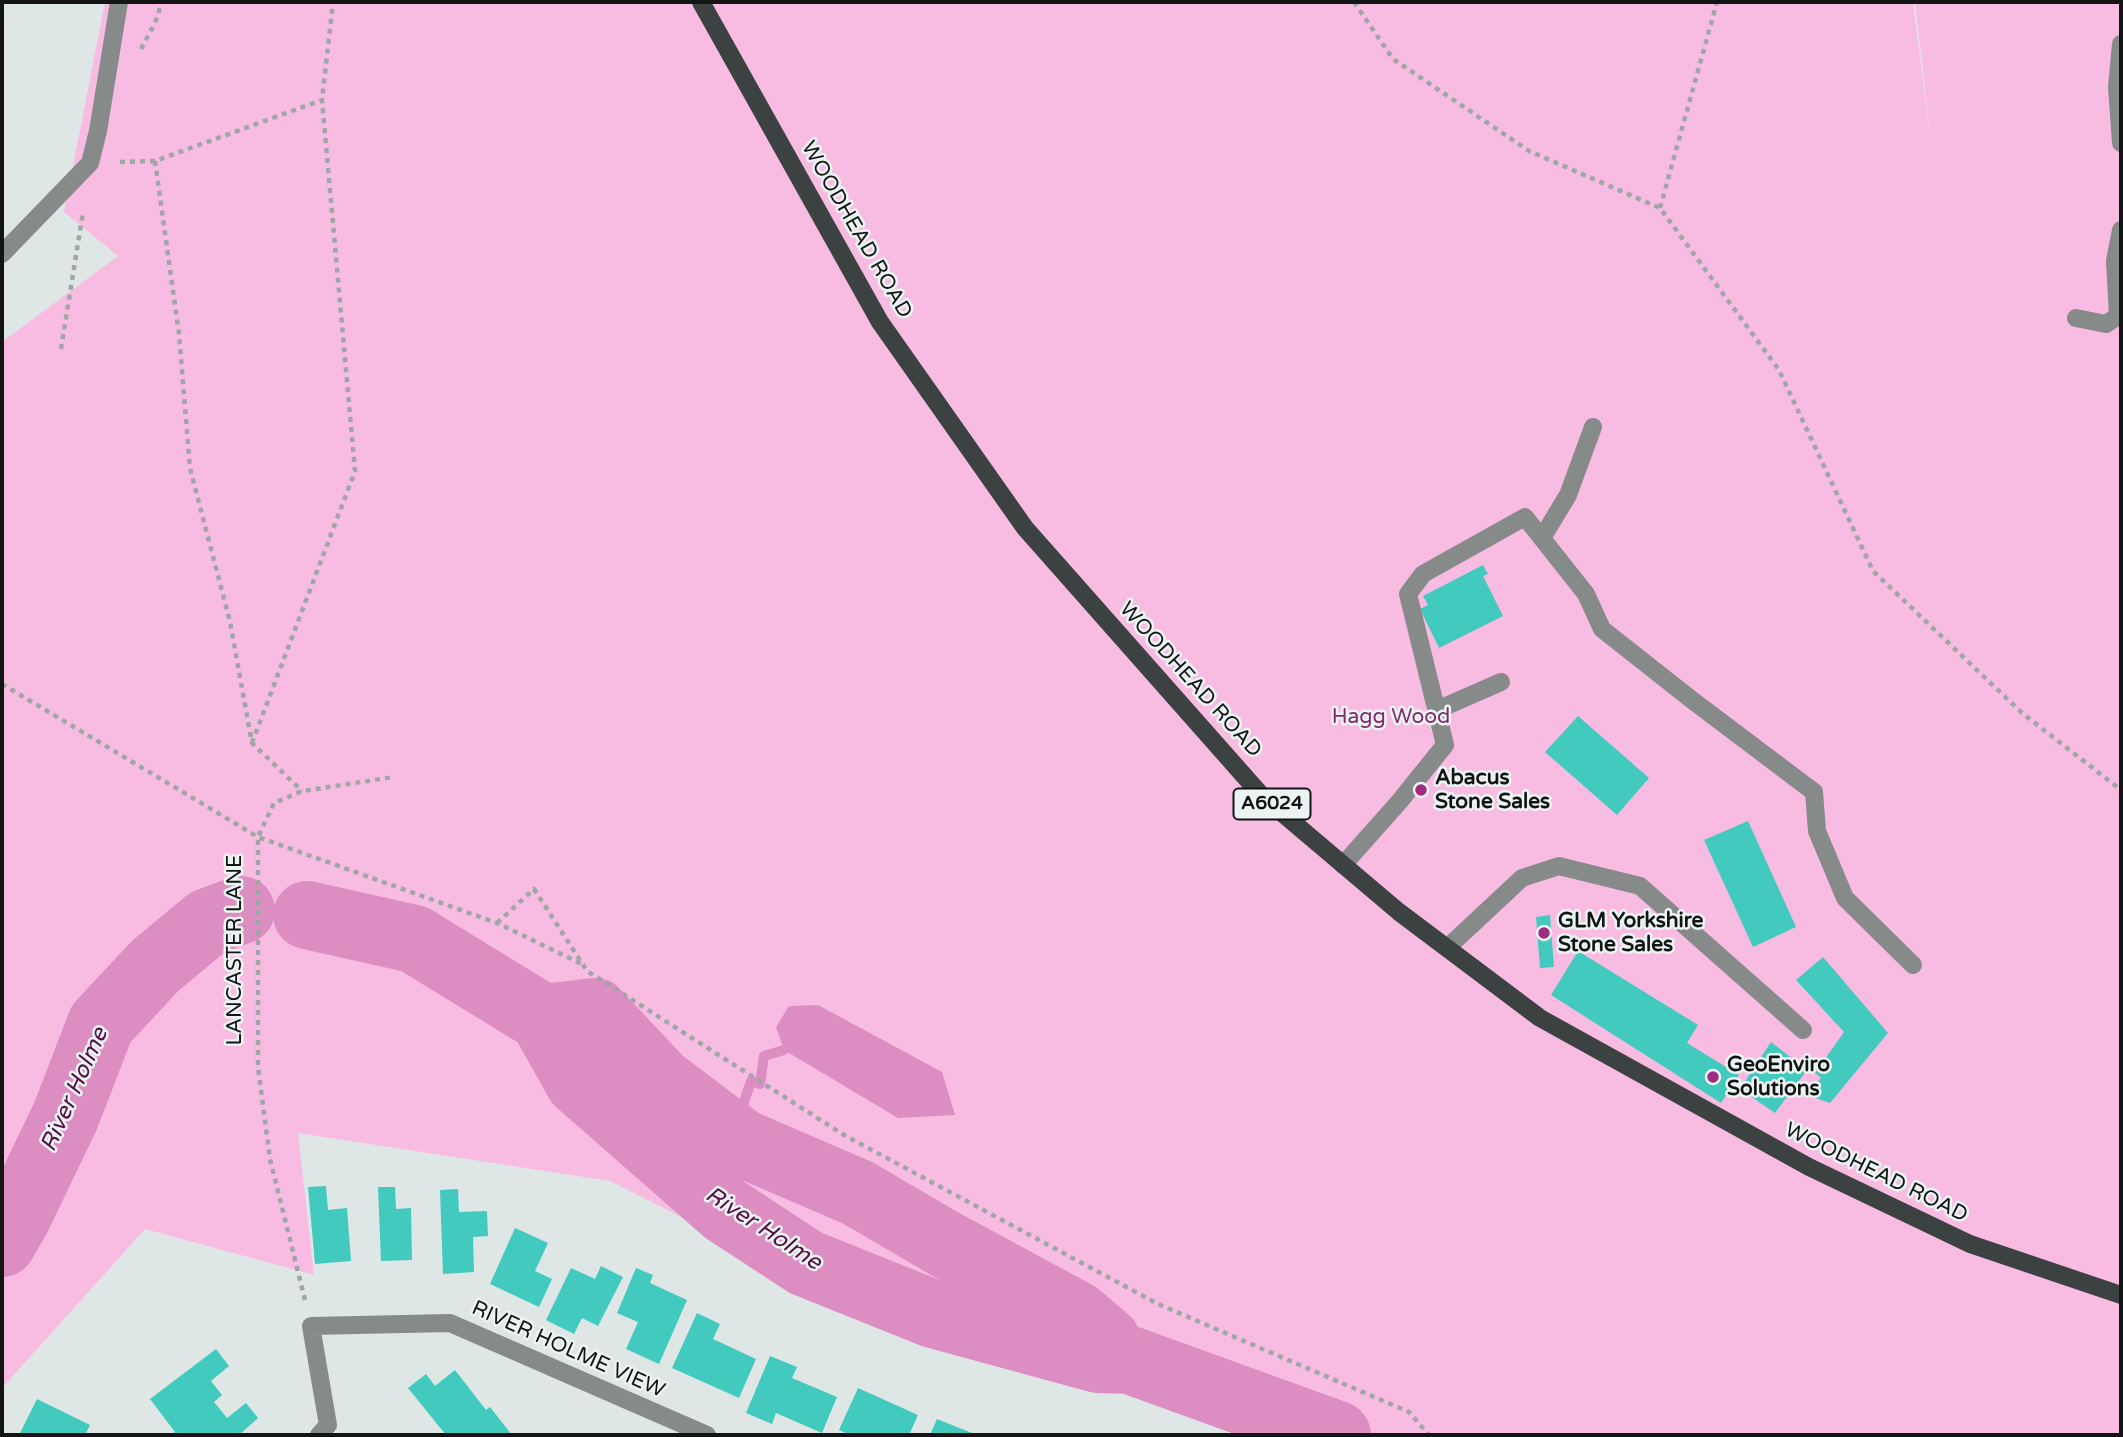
<!DOCTYPE html>
<style>
body{margin:0}
#map{position:relative;width:2123px;height:1437px;overflow:hidden;background:#dee7e6;font-family:"Varela Round",sans-serif}
canvas{display:block}
.frame{position:absolute;inset:0;border:4px solid #121514;pointer-events:none}
</style>
<div id="map">
<canvas width="2123" height="1437"></canvas>
<div class="frame"></div>
</div>
<script>
const context = document.querySelector('canvas').getContext('2d');
context.lineJoin = 'round';
function paint(path, color) { context.fillStyle = color; context.fill(path, 'evenodd'); }
const shape = rows => new Path2D(rows.map(r => 'M' + r).join(''));
function trace(path, color, width, dash) { context.strokeStyle = color; context.lineWidth = width; context.lineCap = dash ? 'butt' : 'round'; context.setLineDash(dash || []); context.stroke(path); }
function write(font, color, halo, rows, align = 'center') {
  context.font = font + ' "Varela Round",sans-serif'; context.lineWidth = 5; context.setLineDash([]); context.textBaseline = 'middle'; context.strokeStyle = halo; context.fillStyle = color; for (const [text, x, y, turn = 0] of rows) {
    context.save(); context.translate(x, y); context.rotate((+turn || 0) * Math.PI / 180); context.textAlign = isNaN(turn) ? turn : align; if (halo) context.strokeText(text, 0, 0); context.fillText(text, 0, 0); context.restore();
  }
}
const green = shape([
 [105,2,1913,2,1932,151,1915,2,2121,2,2121,1435,1240,1435,806,1280,610,1181,298,1133,314,1275,145,1229,2,1388,2,342,118,256,64,212]
]);
const water = shape([
 [818,1005,942,1072,955,1115,898,1118,784,1050,776,1027,789,1006]
]);
const stream = shape([
 [733,1136,751,1081,760,1084,764,1056,784,1050]
]);
const river = shape([
 [307,915,414,939,543,1018,579,1082,725,1210,806,1263,933,1314,1098,1359,1130,1360,1337,1435],
 [543,1018,595,1012,660,1081,742,1143,858,1193,945,1244,1078,1316,1107,1341],
 [2,1243,17,1217,66,1115,101,1024,155,966,208,922,241,910]
]);
const building = shape([
 [1483,565,1488,574,1483,576,1503,616,1439,648,1420,609,1428,605,1423,596],
 [1578,716,1649,778,1617,815,1545,752],
 [1748,821,1796,927,1753,947,1704,840],
 [1550,915,1554,967,1540,968,1536,917],
 [1578,951,1698,1025,1687,1043,1739,1075,1721,1103,1551,995],
 [1823,957,1888,1033,1830,1103,1807,1095,1821,1078,1815,1073,1844,1032,1796,980],
 [1771,1042,1807,1070,1775,1113,1740,1089],
 [326,1186,328,1210,347,1208,351,1261,315,1264,308,1187],
 [378,1187,395,1187,396,1209,411,1208,412,1260,381,1261],
 [458,1189,459,1212,487,1211,488,1236,473,1237,474,1272,443,1274,440,1190],
 [515,1228,548,1243,535,1271,552,1279,539,1307,490,1284],
 [601,1266,623,1277,598,1326,582,1318,574,1334,546,1320,571,1268,595,1279],
 [636,1268,653,1275,650,1283,687,1300,659,1364,626,1349,638,1322,617,1313],
 [697,1313,720,1324,713,1339,756,1359,739,1398,672,1368],
 [216,1349,229,1366,211,1381,222,1395,214,1402,227,1418,246,1403,258,1418,239,1435,171,1435,175,1432,150,1399],
 [770,1356,797,1367,792,1378,837,1397,822,1433,776,1413,772,1424,746,1413],
 [455,1370,486,1410,490,1407,512,1435,446,1435,408,1388,426,1374,435,1386],
 [858,1388,918,1415,909,1435,850,1435,839,1430],
 [37,1399,90,1425,85,1435,19,1435],
 [937,1419,977,1435,930,1435]
]);
const path = shape([
 [1354,2,1393,59,1529,151,1660,208,1779,370,1873,571,2022,713,2121,790],
 [141,49,155,23,162,2],
 [155,161,179,334,190,468,230,622,252,743,302,791],
 [120,162,155,161,322,100],
 [1660,208,1717,2],
 [61,349,83,212],
 [2,684,258,837,497,923,582,964],
 [252,743,355,471,322,100,333,2],
 [497,923,534,889,587,971,844,1135,1158,1304,1409,1412,1429,1435],
 [305,1300,270,1159,258,1067,258,837,274,803,302,791,394,777]
]);
const minor = shape([
 [2121,44,2117,87,2121,143],
 [2,254,90,163,98,131,119,2],
 [2076,318,2106,324,2118,316,2115,261,2121,230],
 [1542,538,1568,495,1593,427],
 [1437,710,1501,682],
 [1343,865,1399,802,1445,745,1408,594,1423,574,1525,517,1586,594,1602,629,1692,700,1814,792,1817,831,1845,898,1913,965],
 [1447,948,1522,878,1559,866,1640,886,1803,1030],
 [319,1435,328,1425,311,1326,450,1323,707,1435]
]);
const major = shape([
 [701,2,880,322,1025,528,1262,796,1399,912,1540,1018,1809,1167,1970,1244,2121,1295]
]);
const markers = [
 [1421,790,7,"#a12b83"],
 [1544,933,7,"#a12b83"],
 [1713,1077,7,"#a12b83"]
];
const shields = [
 [1272,804,77]
];
const shieldNames = [
 ["A6024",1272,804]
];
const streetNames = [
 ["WOODHEAD ROAD",856,230,60],
 ["WOODHEAD ROAD",1190,680,48],
 ["LANCASTER LANE",235,950,-90],
 ["WOODHEAD ROAD",1876,1173,26],
 ["RIVER HOLME VIEW",568,1350,24]
];
const parkNames = [
 ["Hagg Wood",1391,717]
];
const poiNames = [
 ["Abacus",1435,778],
 ["Stone Sales",1435,802],
 ["GLM Yorkshire",1558,921],
 ["Stone Sales",1558,945],
 ["GeoEnviro",1727,1065],
 ["Solutions",1727,1089]
];
const waterNames = [
 ["River Holme",75,1090,-66],
 ["River Holme",763,1229,33]
];
paint(green, '#f8bce3');
paint(water, '#dc8dc2');
trace(stream, '#dc8dc2', 10);
trace(river, '#dc8dc2', 68);
paint(building, '#42cabf');
trace(path, '#9fa6a5', 4.5, [5, 5]);
trace(minor, '#868a89', 18);
trace(major, '#3c4241', 18);
for (const [x, y, r, color] of markers) { const dot = new Path2D(); dot.arc(x, y, r, 0, 2 * Math.PI); context.fillStyle = color; context.fill(dot); trace(dot, '#ebf4f3', 2.5); }
for (const [x, y, w] of shields) { const box = new Path2D(); box.roundRect(x - w / 2, y - 15.5, w, 31, 5); context.fillStyle = '#ebf4f3'; context.fill(box); trace(box, '#121514', 2); }
write('bold 19px', '#121514', null, shieldNames);
write('21px', '#121514', '#ebf4f3', streetNames);
write('21px', '#84286c', '#ebf4f3', parkNames);
write('bold 21px', '#121514', '#ebf4f3', poiNames, 'left');
write('italic 23px', '#550f44', '#ebf4f3', waterNames);
</script>
